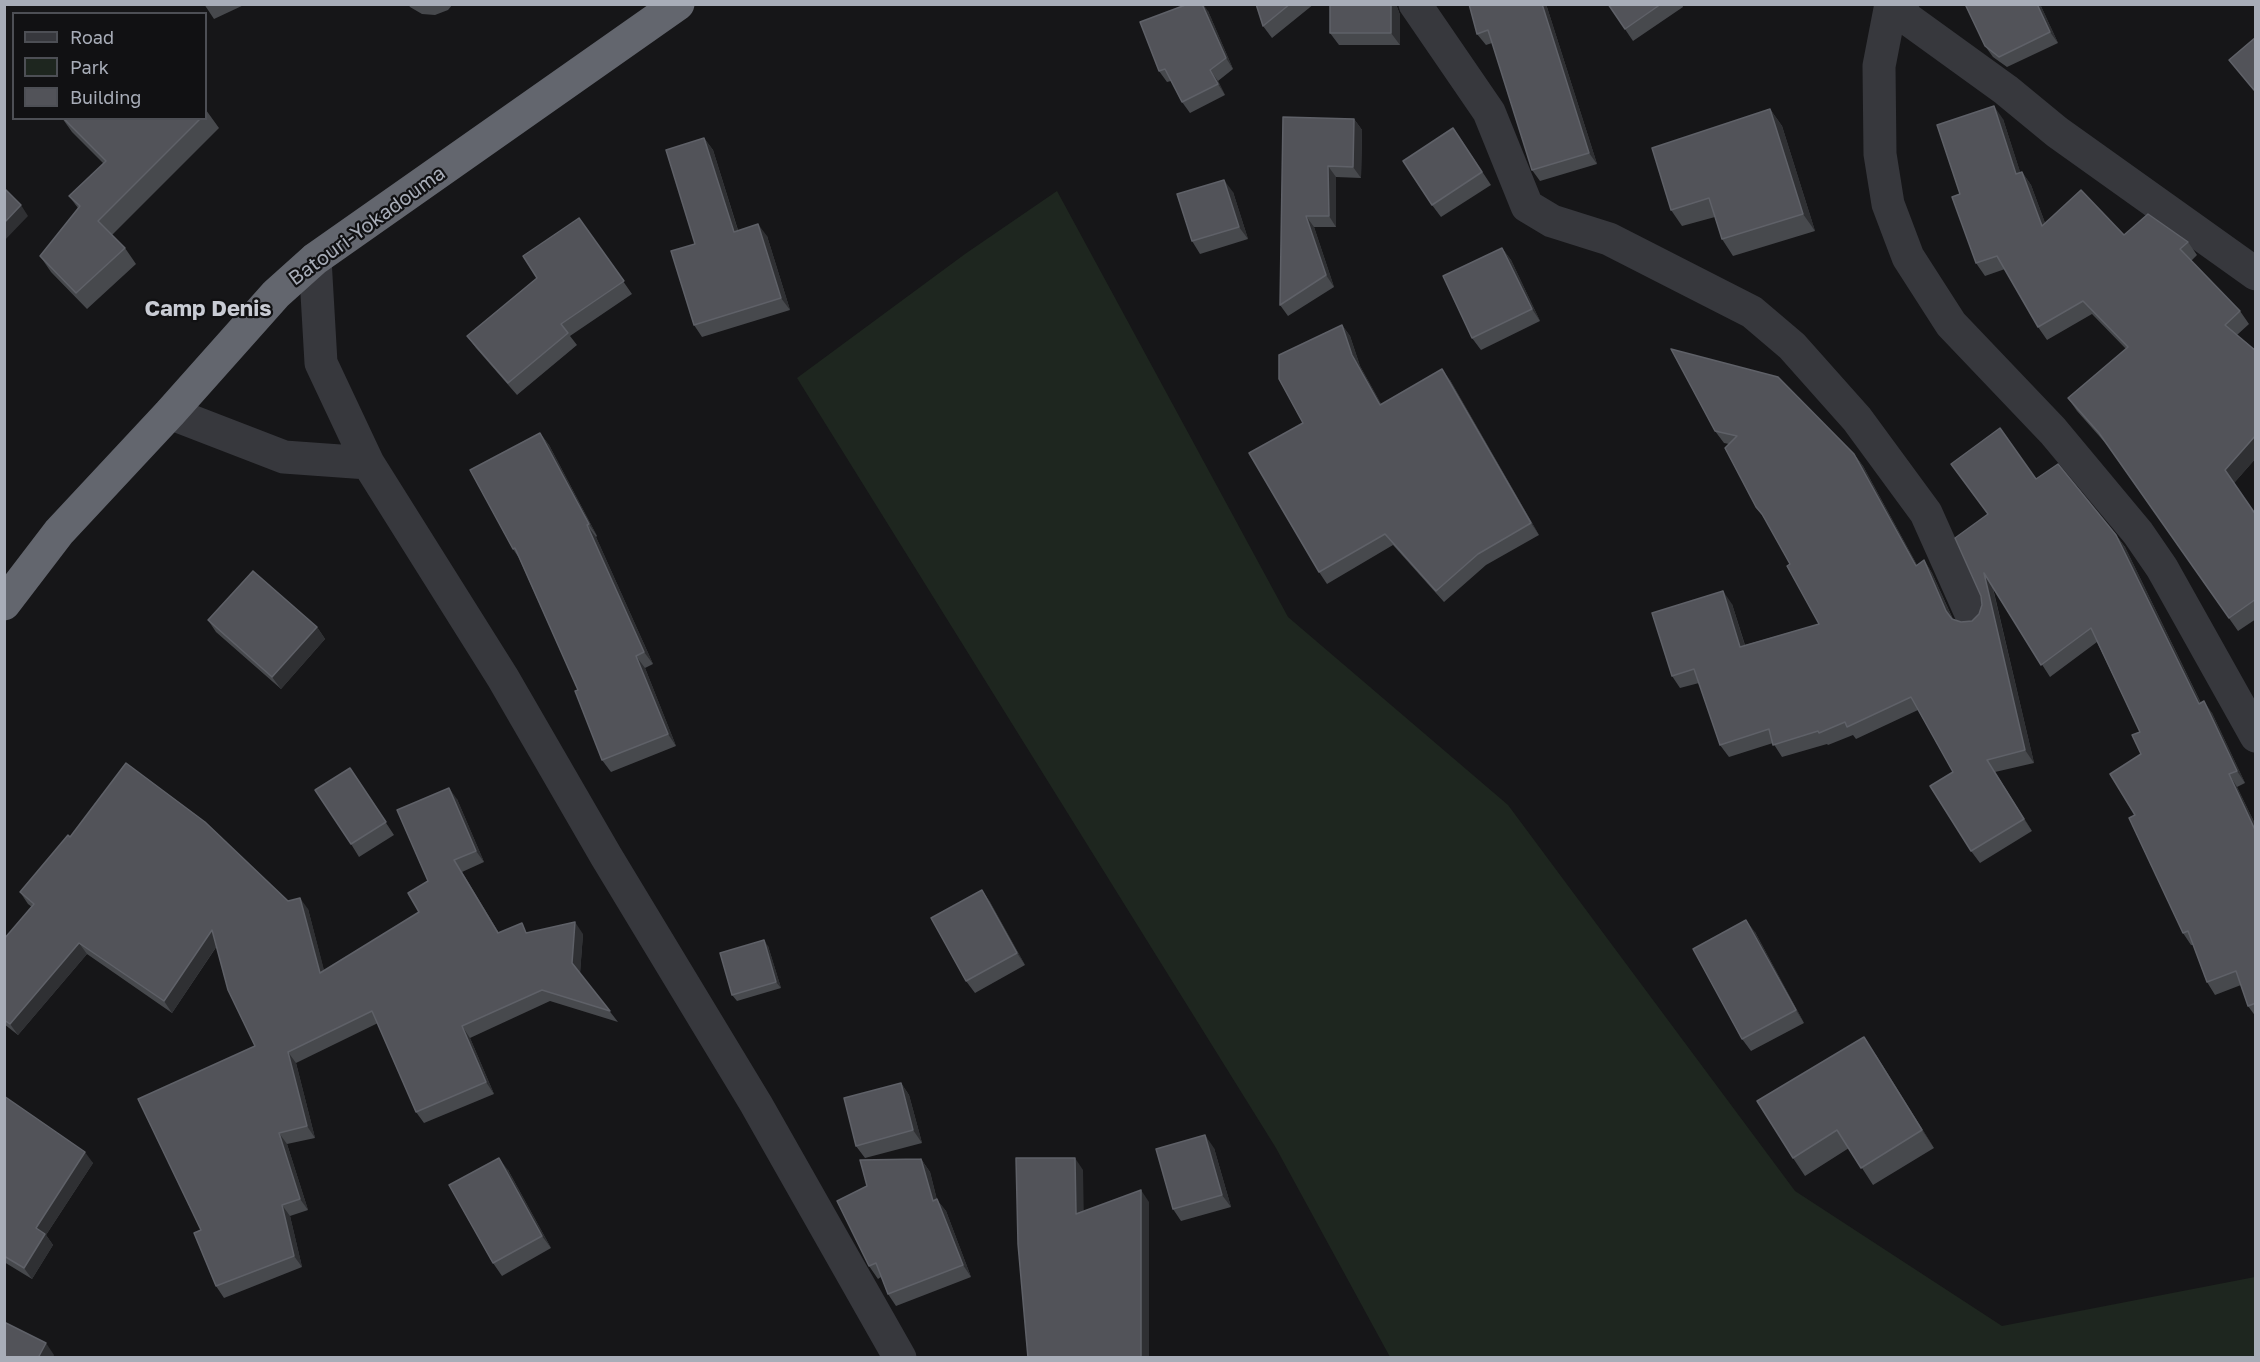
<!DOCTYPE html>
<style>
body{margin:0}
#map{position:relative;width:2260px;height:1362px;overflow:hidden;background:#161618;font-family:"Golos Text",sans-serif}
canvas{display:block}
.frame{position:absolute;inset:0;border:6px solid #a8adb8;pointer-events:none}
.legend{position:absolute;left:12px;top:12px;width:195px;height:108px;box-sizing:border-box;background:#111113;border:2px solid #4d4f55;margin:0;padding:8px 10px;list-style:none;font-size:18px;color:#a8adb8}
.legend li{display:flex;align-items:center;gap:12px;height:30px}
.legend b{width:30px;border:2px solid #4d4f55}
</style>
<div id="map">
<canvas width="2260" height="1362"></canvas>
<div class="frame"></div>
<ul class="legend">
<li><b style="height:8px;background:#37383d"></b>Road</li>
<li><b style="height:16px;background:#1e261f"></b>Park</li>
<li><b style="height:16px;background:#525359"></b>Building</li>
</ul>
</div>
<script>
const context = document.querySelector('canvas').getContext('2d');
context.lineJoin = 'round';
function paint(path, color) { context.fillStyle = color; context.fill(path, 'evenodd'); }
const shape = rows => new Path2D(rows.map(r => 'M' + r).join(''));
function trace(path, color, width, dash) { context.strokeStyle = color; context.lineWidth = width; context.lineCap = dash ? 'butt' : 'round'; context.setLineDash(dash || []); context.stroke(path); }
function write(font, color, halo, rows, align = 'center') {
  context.font = font + ' "Golos Text",sans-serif'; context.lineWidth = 4.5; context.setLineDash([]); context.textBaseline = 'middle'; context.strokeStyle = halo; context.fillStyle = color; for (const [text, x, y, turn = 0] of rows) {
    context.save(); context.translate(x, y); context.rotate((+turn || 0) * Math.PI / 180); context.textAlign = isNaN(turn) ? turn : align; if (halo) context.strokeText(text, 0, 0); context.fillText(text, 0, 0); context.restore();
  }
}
const green = shape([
 [1057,191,1288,617,1508,805,1795,1191,2002,1326,2255,1277,2255,1357,1390,1357,1276,1148,797,378,965,254]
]);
const minor = shape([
 [1415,4,1489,112,1527,206,1552,221,1609,239,1752,312,1792,346,1857,419,1926,513,1972,616],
 [1891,4,1879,66,1880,154,1888,204,1908,257,1951,324,2053,431,2138,533,2162,568,2256,736],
 [1901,4,1905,17,2006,90,2057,132,2256,274],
 [315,259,321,363,368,463,503,678,606,856,756,1104,900,1358],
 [170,413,284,457,368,463]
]);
const highway = shape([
 [4,604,59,532,170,413,276,294,315,259,678,4]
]);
const wall = shape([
 [204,4,246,4,214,19],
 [408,4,453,4,448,10,435,15,422,14,410,7],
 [1256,4,1314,4,1272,38,1263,26],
 [1396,4,1400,15,1400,45,1339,45,1330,33],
 [1546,4,1597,164,1540,181,1532,170,1492,43,1486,45,1477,34],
 [1608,4,1682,4,1683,7,1633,41],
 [1965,4,2040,4,2058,43,2007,67,1993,57,1985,46],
 [1208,11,1233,69,1218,81,1225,95,1190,113,1182,102,1171,81,1167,82,1159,71],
 [2256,37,2256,93,2229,60],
 [1770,109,1782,126,1815,231,1733,256,1722,239,1715,217,1682,226,1671,210],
 [206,110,219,128,112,235,125,248,136,264,87,309,51,272,40,256,78,208,69,196,104,164,72,132,62,118,206,118],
 [1283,117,1354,119,1362,130,1361,178,1336,177,1336,227,1314,227,1334,287,1288,316,1280,305],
 [2003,119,2020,172,2022,172,2031,185,2045,223,2124,235,2188,242,2197,255,2191,261,2240,311,2249,324,2237,335,2256,351,2256,458,2234,483,2256,515,2256,619,2238,631,2108,446,2077,411,2068,398,2126,349,2092,314,2047,340,2038,327,2005,269,1985,276,1976,263,1960,194],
 [704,138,713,150,738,230,767,236,790,310,702,337,694,325,695,244],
 [1462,141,1491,185,1441,217,1432,205],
 [1233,192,1248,239,1200,254,1192,241],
 [579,218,632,294,570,336,577,345,517,395,476,348,467,336,537,278],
 [1502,248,1511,260,1540,321,1481,350,1472,338],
 [1342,325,1350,336,1360,366,1381,404,1450,380,1539,535,1486,565,1444,602,1393,545,1327,584,1319,572,1303,423],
 [1715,431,1854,454,1863,466,1917,565,1924,560,1932,573,1953,619,1961,622,1972,621,1979,614,2036,479,2116,535,2125,547,2201,703,2212,713,2245,783,2237,787,2256,826,2256,1017,2248,1006,2241,985,2215,995,2207,982,2193,945,2191,945,2183,933,2135,815,2141,754,2140,732,2097,642,2050,677,1993,588,2034,763,1995,772,2032,831,1980,863,1971,851,1953,772,1918,710,1856,739,1853,735,1828,745,1827,744,1782,757,1773,743,1729,757,1720,745,1699,683,1680,688,1672,676,1732,604,1745,645,1819,624,1790,564,1767,522,1756,507,1729,444,1724,443],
 [540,433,549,445,597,536,596,537,653,664,645,668,676,746,611,772,602,760,578,690,519,558,513,549],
 [208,620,317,627,325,639,281,689,216,632],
 [350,768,394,835,359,857,351,844],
 [457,799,484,862,462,872,499,933,528,932,583,934,580,973,618,1022,550,1001,470,1038,494,1094,424,1123,416,1112,378,1023,296,1063,315,1138,287,1144,308,1210,290,1216,302,1267,224,1298,216,1286,201,1230,255,1046,217,946,172,1013,87,954,18,1035,4,1024,4,939,32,907,28,904,20,892,70,837,288,901,308,909,324,971,419,912,428,881],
 [982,890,990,902,1025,965,975,993,966,981],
 [1755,932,1804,1023,1751,1051,1742,1039],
 [768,946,781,988,737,1001,732,995],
 [1876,1055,1934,1148,1873,1185,1849,1148,1805,1176,1793,1158],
 [901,1083,909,1095,922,1143,865,1158,856,1146],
 [4,1096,93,1163,46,1235,53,1245,32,1279,4,1262],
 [1214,1148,1231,1207,1181,1221,1173,1209],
 [921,1159,930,1172,937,1200,946,1211,971,1277,896,1306,888,1294,881,1277,878,1279,869,1266],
 [508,1170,551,1248,502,1276,493,1263]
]);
const shadedWall = shape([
 [1202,4,1203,4,1208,11,1233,69,1226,58],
 [1391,4,1396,4,1400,15,1400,45,1391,33],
 [1542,4,1546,4,1597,164,1589,153],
 [2037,4,2040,4,2058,43,2050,32],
 [1210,70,1218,81,1225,95,1218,84],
 [1994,106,2003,119,2025,187,2016,174],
 [1770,109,1782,126,1815,231,1803,214],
 [1354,119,1362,130,1361,178,1353,167],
 [704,138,713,150,742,244,734,232],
 [1328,166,1336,177,1336,227,1329,216],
 [2022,172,2031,185,2051,239,2042,226],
 [1224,180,1233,192,1248,239,1239,227],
 [21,205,28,216,4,241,4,223],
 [1306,216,1314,227,1334,287,1326,275],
 [758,224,767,236,790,310,781,298],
 [1502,248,1511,260,1540,321,1532,309],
 [1342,325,1350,336,1360,366,1388,416,1380,405,1352,355],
 [1442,369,1450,380,1539,535,1531,523],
 [540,433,549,445,597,536,589,524],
 [2256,435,2256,458,2234,483,2225,470],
 [1854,454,1863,466,1924,578,1916,566],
 [587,525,596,537,653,664,644,652],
 [2116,535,2125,547,2207,716,2199,704],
 [1924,560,1932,573,1955,624,1946,611],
 [1984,573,1992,585,2034,763,2025,750],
 [1723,591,1732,604,1749,659,1740,647],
 [317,627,325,639,281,689,272,677],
 [636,656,645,668,676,746,668,734],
 [2204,701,2212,713,2245,783,2237,771],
 [1987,760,1995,772,2032,831,2024,819],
 [2229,774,2237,787,2256,826,2256,832],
 [449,788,457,799,484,862,476,851],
 [454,860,462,872,506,945,498,933],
 [982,890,990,902,1025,965,1017,953],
 [300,898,308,909,328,985,320,973],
 [1746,920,1755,932,1804,1023,1796,1010],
 [575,922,583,934,580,974,572,963],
 [212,930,220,941,172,1013,164,1001],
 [764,940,768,946,781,988,776,982],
 [79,943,87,954,18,1035,10,1024],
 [462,1026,470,1038,494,1094,486,1082],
 [1864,1037,1876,1055,1934,1148,1922,1130],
 [288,1052,296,1063,315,1138,307,1126],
 [901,1083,909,1095,922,1143,913,1130],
 [279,1133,287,1144,308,1210,300,1199],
 [1205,1135,1214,1148,1231,1207,1222,1195],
 [85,1152,93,1163,46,1235,53,1245,32,1279,24,1268,36,1228],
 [499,1158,508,1170,551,1248,542,1236],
 [1075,1158,1083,1170,1084,1226,1076,1214],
 [921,1159,930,1172,937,1200,946,1211,971,1277,963,1265,933,1201],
 [1141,1190,1149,1202,1149,1358,1141,1358],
 [282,1205,290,1216,302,1267,294,1256],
 [46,1343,54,1355,53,1358,38,1358]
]);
const building = shape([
 [1188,4,1202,4,1226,58,1210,70,1218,84,1182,102,1165,69,1159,71,1140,22,1188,4],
 [1256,4,1290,4,1263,26,1256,4],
 [1330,4,1391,4,1391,33,1330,33,1330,4],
 [1469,4,1542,4,1589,153,1532,170,1488,30,1477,34,1469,4],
 [1608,4,1661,4,1625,29,1608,4],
 [1965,4,2037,4,2050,32,1999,57,1985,46,1965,4],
 [2256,37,2256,90,2254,90,2229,60,2256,37],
 [1994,106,2016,174,2022,172,2042,226,2081,190,2124,235,2148,214,2188,242,2180,249,2240,311,2225,325,2256,351,2256,435,2225,470,2256,515,2256,599,2229,618,2099,433,2068,398,2128,347,2083,301,2038,327,1997,256,1976,263,1952,197,1960,194,1937,125,1994,106],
 [1770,109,1803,214,1722,239,1709,198,1671,210,1652,148,1770,109],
 [1283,117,1354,119,1353,167,1328,166,1329,216,1306,216,1326,275,1280,305,1283,117],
 [63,118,201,118,98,221,125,248,76,293,40,256,80,206,69,196,106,161,63,118],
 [1453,128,1482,172,1432,205,1403,161,1453,128],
 [704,138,734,232,758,224,781,298,694,325,671,251,695,244,666,150,704,138],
 [1224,180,1239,227,1192,241,1177,194,1224,180],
 [4,188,21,205,4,223,4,188],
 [579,218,624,281,561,324,568,333,508,383,467,336,537,278,523,256,579,218],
 [1502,248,1532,309,1472,338,1443,276,1502,248],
 [1342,325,1352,355,1380,405,1442,369,1531,523,1478,554,1436,591,1385,534,1319,572,1249,453,1303,423,1279,379,1279,355,1342,325],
 [1671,349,1778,377,1854,454,1916,566,1924,560,1946,611,1952,619,1961,622,1972,621,1979,614,1982,605,1981,596,1955,538,1988,514,1951,464,2000,428,2036,479,2058,464,2116,535,2199,704,2204,701,2237,771,2229,774,2256,832,2256,1003,2248,1006,2236,971,2207,982,2188,931,2183,933,2129,818,2135,815,2110,774,2141,754,2132,735,2140,732,2091,628,2041,665,1984,573,2025,750,1987,760,2024,819,1971,851,1930,786,1953,772,1911,697,1847,727,1845,722,1819,733,1818,731,1773,745,1769,729,1720,745,1694,669,1672,676,1652,613,1723,591,1740,647,1819,624,1787,566,1790,564,1762,514,1756,507,1725,448,1737,436,1715,431,1671,349],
 [540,433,589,524,587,525,644,652,636,656,668,734,602,760,575,691,578,690,515,548,513,549,470,470,540,433],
 [253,571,317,627,272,677,208,620,253,571],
 [126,763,205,822,288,901,300,898,320,973,419,912,408,893,428,881,397,810,449,788,476,851,454,860,498,933,522,923,526,933,575,922,572,963,610,1011,542,990,462,1026,486,1082,416,1112,372,1011,288,1052,307,1126,279,1133,300,1199,282,1205,294,1256,216,1286,194,1233,201,1230,138,1099,255,1046,228,990,212,930,164,1001,79,943,10,1024,4,1020,4,939,34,904,20,892,68,835,70,837,126,763],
 [350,768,386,822,351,844,315,790,350,768],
 [982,890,1017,953,966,981,931,918,982,890],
 [1746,920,1796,1010,1742,1039,1693,949,1746,920],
 [764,940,776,982,732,995,720,953,764,940],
 [1864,1037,1922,1130,1861,1168,1837,1130,1793,1158,1757,1101,1864,1037],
 [901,1083,913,1130,856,1146,844,1098,901,1083],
 [4,1096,85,1152,36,1228,45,1234,24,1268,4,1256,4,1096],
 [1205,1135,1222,1195,1173,1209,1156,1149,1205,1135],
 [499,1158,542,1236,493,1263,449,1185,499,1158],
 [1016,1158,1075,1158,1076,1214,1141,1190,1141,1358,1028,1358,1018,1244,1016,1158],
 [921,1159,933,1201,937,1199,963,1265,888,1294,876,1263,869,1266,837,1201,867,1186,860,1160,921,1159],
 [4,1322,46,1343,38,1358,4,1358,4,1322]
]);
const streetNames = [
 ["Batouri-Yokadouma",367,226,-36]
];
const quarterNames = [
 ["Camp Denis",208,309]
];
paint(green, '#1e261f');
trace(minor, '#37383d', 33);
trace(highway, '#63666e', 33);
paint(wall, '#47494d');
paint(shadedWall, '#2f3033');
paint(building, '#525359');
trace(building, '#5f6168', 1.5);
write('20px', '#a8adb8', '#111113', streetNames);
write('bold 22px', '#c9ccd4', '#111113', quarterNames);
</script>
